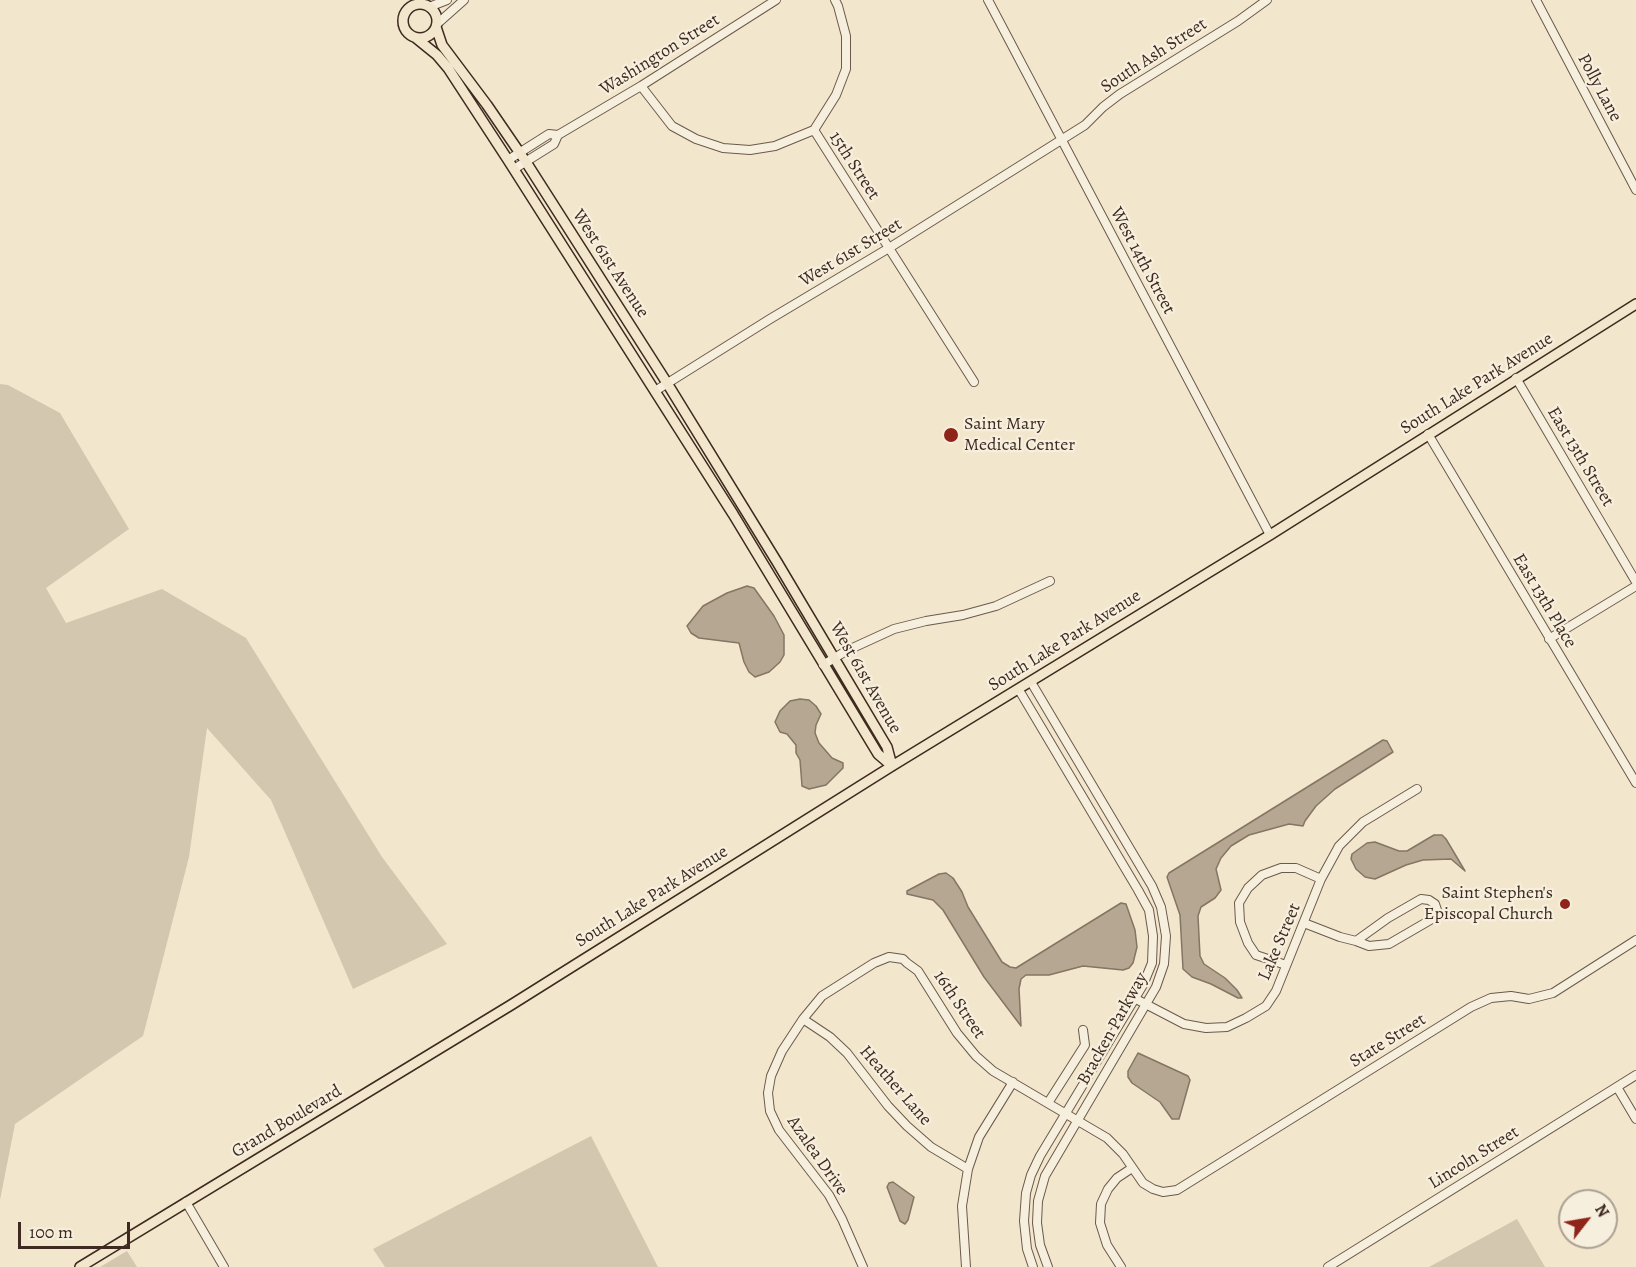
<!DOCTYPE html>
<style>
body{margin:0}
#map{position:relative;width:1636px;height:1267px;overflow:hidden;background:#f2e7cc;font-family:Alegreya,serif}
canvas{display:block}
.north{position:absolute;left:1558px;top:1189px;width:60px;height:60px;box-sizing:border-box;background:#f7efde;border:2px solid #ada092;border-radius:50%;rotate:59deg;font-size:16px;font-weight:700;line-height:24px;text-align:center;color:#3e2a20}
.north::after{content:'';display:block;margin:auto;width:21px;height:27px;background:#8f2418;clip-path:polygon(50% 0,100% 100%,50% 72%,0 100%)}
.scale{position:absolute;left:18px;top:1222px;width:112px;height:27px;box-sizing:border-box;border:3px solid #3e2a20;border-top:0;padding-left:8px;font-size:18px;line-height:21px;white-space:nowrap;color:#3e2a20;-webkit-text-stroke:4px #f7efde;paint-order:stroke}
</style>
<div id="map">
<canvas width="1636" height="1267"></canvas>
<div class="north">N</div>
<div class="scale">100 m</div>
</div>
<script>
const context = document.querySelector('canvas').getContext('2d');
context.lineJoin = 'round';
function paint(path, color) { context.fillStyle = color; context.fill(path, 'evenodd'); }
const shape = rows => new Path2D(rows.map(r => 'M' + r).join(''));
function trace(path, color, width, dash) { context.strokeStyle = color; context.lineWidth = width; context.lineCap = dash ? 'butt' : 'round'; context.setLineDash(dash || []); context.stroke(path); }
function write(font, color, halo, rows, align = 'center') {
  context.font = font + ' Alegreya,serif'; context.lineWidth = 4.5; context.setLineDash([]); context.textBaseline = 'middle'; context.strokeStyle = halo; context.fillStyle = color; for (const [text, x, y, turn = 0] of rows) {
    context.save(); context.translate(x, y); context.rotate((+turn || 0) * Math.PI / 180); context.textAlign = isNaN(turn) ? turn : align; if (halo) context.strokeText(text, 0, 0); context.fillText(text, 0, 0); context.restore();
  }
}
const green = shape([
 [0,384,8,385,60,413,129,529,46,588,66,623,162,589,246,638,382,857,447,944,353,989,271,800,207,728,189,857,143,1036,15,1124,0,1200],
 [591,1136,658,1267,385,1267,373,1249],
 [1517,1219,1545,1267,1429,1267],
 [127,1251,137,1267,100,1267]
]);
const water = shape([
 [747,586,754,588,774,616,784,635,784,655,780,662,769,672,755,677,749,672,744,662,739,643,699,638,691,633,687,626,703,606,727,593,747,586],
 [800,699,809,700,816,706,821,714,816,725,815,733,819,743,832,758,843,763,843,768,826,785,809,789,802,786,800,760,796,753,796,745,787,734,780,732,775,722,780,711,790,701,800,699],
 [1383,740,1387,741,1393,752,1335,789,1316,806,1305,821,1303,826,1289,824,1249,835,1231,846,1221,858,1216,869,1221,890,1215,898,1201,907,1198,916,1200,956,1204,964,1225,978,1237,990,1242,998,1238,998,1211,984,1192,977,1183,969,1180,915,1167,877,1169,873,1383,740],
 [1434,835,1442,835,1446,839,1465,871,1451,859,1423,860,1406,865,1375,879,1365,877,1356,869,1351,859,1352,854,1367,843,1375,842,1399,851,1407,851,1434,835],
 [946,873,953,878,962,892,968,907,1002,962,1010,967,1016,968,1121,903,1126,904,1135,930,1137,947,1133,963,1129,968,1123,970,1083,966,1049,975,1026,975,1021,979,1019,989,1021,1026,984,977,943,910,933,900,907,894,907,891,939,874,946,873],
 [1138,1053,1188,1076,1190,1080,1179,1119,1172,1119,1160,1102,1132,1083,1128,1077,1128,1071,1138,1053],
 [893,1182,914,1197,908,1220,905,1224,900,1221,887,1187,889,1183,893,1182]
]);
const minor = shape([
 [988,0,1270,535],
 [1536,0,1636,190],
 [429,7,447,0],
 [437,24,464,0],
 [641,86,672,126,696,139,723,148,750,150,775,146,814,130,836,95,846,69,846,36,838,6,835,0],
 [814,130,974,382],
 [508,160,549,134,558,135,641,86,776,0],
 [514,169,554,144,558,135],
 [1516,378,1636,582],
 [655,391,770,319,889,248,1085,125,1103,107,1120,94,1238,21,1267,0],
 [1428,434,1636,783],
 [1549,639,1636,586],
 [823,665,846,651,894,629,926,621,963,615,996,606,1050,581],
 [1031,682,1152,886,1161,907,1166,936,1164,964,1156,987,1045,1176,1038,1201,1037,1223,1040,1245,1048,1267],
 [1019,690,1138,890,1149,910,1153,936,1152,963,1143,985,1040,1156,1031,1175,1026,1193,1024,1221,1027,1249,1033,1267],
 [1304,923,1340,937,1356,941,1388,918,1421,899,1429,900,1435,904,1437,910,1432,919,1389,944,1369,946,1356,941],
 [1286,965,1256,955,1248,943,1240,922,1239,903,1248,888,1262,875,1281,868,1296,868,1321,879],
 [1134,998,1184,1024,1206,1028,1227,1027,1246,1018,1266,1006,1276,991,1321,879,1339,846,1363,822,1417,789],
 [803,1019,830,1037,847,1053,888,1106,907,1126,931,1147,968,1169],
 [1617,1087,1636,1119],
 [1048,1103,1085,1045,1083,1030],
 [186,1202,224,1267],
 [863,1267,842,1219,829,1195,779,1130,770,1111,768,1093,771,1076,782,1051,803,1019,822,996,874,963,889,957,903,959,907,963,918,971,957,1033,976,1056,993,1071,1107,1138,1123,1154,1143,1183,1153,1189,1163,1192,1177,1190,1471,1007,1491,998,1511,996,1529,999,1553,993,1636,940],
 [966,1267,962,1206,968,1169,979,1137,1013,1082],
 [1121,1267,1107,1245,1100,1223,1101,1204,1108,1189,1117,1178,1132,1168],
 [1328,1267,1636,1075]
]);
const major = shape([
 '403 21a17 17 0 1 1 34 0a17 17 0 1 1-34 0Z',
 [436,27,442,45,487,105,526,162,667,383,777,562,887,747,892,766],
 [416,38,437,55,448,68,508,160,733,514,878,754,892,766],
 [80,1267,511,1005,892,766,1270,535,1636,304]
]);
const markers = [
 [951,435,8,"#8f2418"],
 [1565,904,6,"#8f2418"]
];
const streetNames = [
 ["Washington Street",660,55,-32],
 ["South Ash Street",1154,56,-33],
 ["Polly Lane",1599,88,62],
 ["15th Street",854,166,57],
 ["West 61st Street",851,253,-31],
 ["West 14th Street",1142,261,62],
 ["West 61st Avenue",610,264,57],
 ["South Lake Park Avenue",1477,384,-32],
 ["East 13th Street",1580,457,59],
 ["East 13th Place",1544,601,59],
 ["South Lake Park Avenue",1065,641,-32],
 ["West 61st Avenue",865,678,60],
 ["South Lake Park Avenue",652,897,-32],
 ["Lake Street",1280,942,-67],
 ["16th Street",959,1005,56],
 ["Bracken Parkway",1113,1029,-61],
 ["State Street",1388,1041,-32],
 ["Heather Lane",895,1086,49],
 ["Grand Boulevard",287,1122,-31],
 ["Azalea Drive",817,1156,55],
 ["Lincoln Street",1474,1158,-32]
];
const poiNames = [
 ["Saint Mary",964,425],
 ["Medical Center",964,446],
 ["Saint Stephen's",1553,894,"right"],
 ["Episcopal Church",1553,915,"right"]
];
paint(green, '#d3c7af');
paint(water, '#b5a792');
trace(water, '#857564', 1.5);
trace(minor, '#6b594b', 10);
trace(major, '#3e2a20', 12);
trace(minor, '#f7efde', 8);
trace(major, '#f2e7cc', 9);
for (const [x, y, r, color] of markers) { const dot = new Path2D(); dot.arc(x, y, r, 0, 2 * Math.PI); context.fillStyle = color; context.fill(dot); trace(dot, '#f7efde', 2); }
write('18px', '#3e2a20', '#f7efde', streetNames);
write('18px', '#3e2a20', '#f7efde', poiNames, 'left');
</script>
